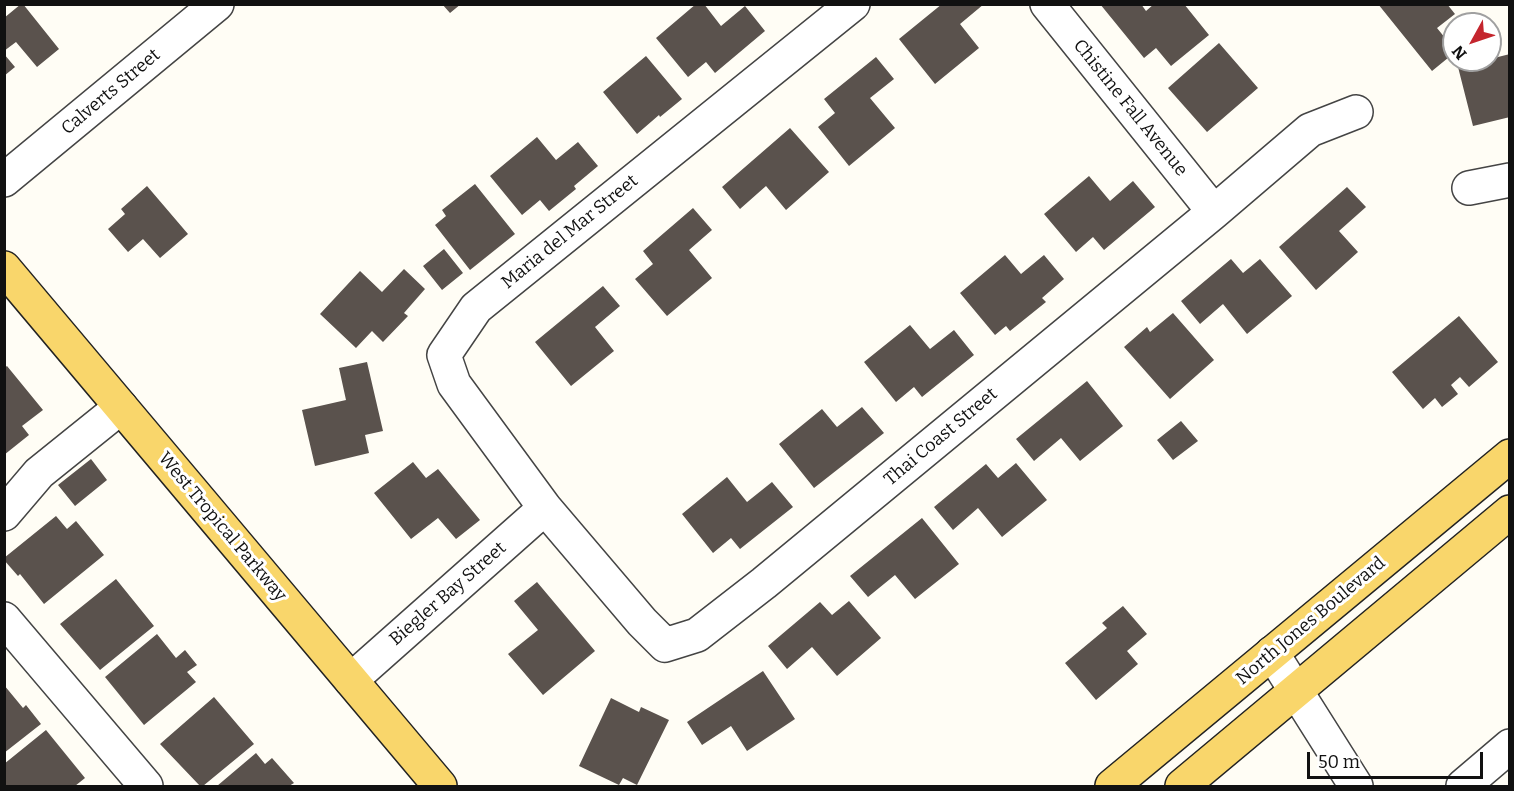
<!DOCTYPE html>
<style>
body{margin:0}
#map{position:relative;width:1514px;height:791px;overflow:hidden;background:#fffdf5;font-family:Bitter,serif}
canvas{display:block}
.frame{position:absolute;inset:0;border:6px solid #111;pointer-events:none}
.north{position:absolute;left:1442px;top:12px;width:60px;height:60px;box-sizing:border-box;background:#fff;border:2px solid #a0a0a0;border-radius:50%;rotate:230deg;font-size:16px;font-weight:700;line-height:24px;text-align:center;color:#111}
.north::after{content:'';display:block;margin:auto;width:21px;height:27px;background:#c4262e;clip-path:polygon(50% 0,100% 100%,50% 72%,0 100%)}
.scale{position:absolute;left:1307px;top:752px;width:176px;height:27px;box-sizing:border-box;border:3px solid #111;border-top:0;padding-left:8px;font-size:18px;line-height:21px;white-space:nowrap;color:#111;-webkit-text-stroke:4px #fff;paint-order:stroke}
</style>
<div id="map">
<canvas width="1514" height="791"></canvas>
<div class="frame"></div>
<div class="north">N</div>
<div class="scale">50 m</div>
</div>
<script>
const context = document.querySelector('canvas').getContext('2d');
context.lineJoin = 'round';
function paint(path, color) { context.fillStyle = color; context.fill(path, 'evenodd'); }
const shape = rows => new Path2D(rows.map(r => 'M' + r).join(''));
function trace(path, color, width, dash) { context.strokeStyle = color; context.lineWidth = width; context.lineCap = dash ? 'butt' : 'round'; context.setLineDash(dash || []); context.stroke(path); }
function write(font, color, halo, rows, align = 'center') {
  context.font = font + ' Bitter,serif'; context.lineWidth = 6; context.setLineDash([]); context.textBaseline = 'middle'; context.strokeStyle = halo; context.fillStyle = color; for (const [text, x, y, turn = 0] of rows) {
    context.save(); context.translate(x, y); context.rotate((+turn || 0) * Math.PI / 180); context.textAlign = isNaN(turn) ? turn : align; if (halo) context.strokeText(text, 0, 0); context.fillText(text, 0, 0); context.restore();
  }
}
const building = shape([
 [21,4,23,4,59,49,37,67,16,42,4,51,4,18],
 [442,4,461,4,450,13],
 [696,4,704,4,721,26,745,6,765,31,715,73,706,62,688,77,656,38],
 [942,4,984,4,960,24,979,48,935,84,899,39],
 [1100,4,1141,4,1146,11,1154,4,1184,4,1209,35,1171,66,1156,48,1144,58],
 [1378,4,1447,4,1455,14,1437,28,1454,49,1454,53,1432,71],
 [1219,43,1258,88,1207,132,1168,88],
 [4,54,15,67,4,76],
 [1510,54,1510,117,1473,126,1458,67,1485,60,1490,60,1490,59],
 [646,56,682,99,660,117,659,115,637,134,603,92],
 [876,57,894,79,870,98,895,128,849,166,818,127,835,113,824,99],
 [790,128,829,172,786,210,766,186,740,209,722,187],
 [537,137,556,160,578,142,598,166,574,186,576,189,549,211,540,200,522,215,490,176],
 [1089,176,1110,201,1133,181,1155,207,1104,250,1093,237,1076,252,1044,214],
 [475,184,515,234,470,270,435,225,446,216,442,210],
 [147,186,188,234,160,258,143,239,128,252,108,229,125,214,121,209],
 [1347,187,1366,207,1339,231,1358,252,1316,290,1279,247],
 [693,208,712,230,689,250,712,278,667,316,635,279,653,264,643,251],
 [444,249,463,273,442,290,423,266],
 [1005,255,1021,274,1044,255,1064,279,1042,298,1046,302,1010,331,1006,326,995,335,960,293],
 [1231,259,1243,273,1260,259,1292,296,1247,334,1223,304,1200,324,1181,301],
 [404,269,425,289,404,313,408,316,383,342,372,331,356,348,320,314,360,271,382,292],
 [603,286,620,306,595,327,614,351,571,386,535,342],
 [1173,313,1214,360,1170,399,1124,347,1147,327,1150,332],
 [1459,316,1498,362,1469,387,1460,377,1451,385,1458,394,1442,407,1435,398,1423,409,1392,372],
 [910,325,930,349,954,330,974,355,922,397,914,387,896,402,864,362],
 [367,362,383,431,365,435,369,453,315,466,302,410,346,400,339,368],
 [7,366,43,410,22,426,29,435,4,455,4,368],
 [1087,381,1123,426,1080,461,1061,438,1034,461,1016,439],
 [862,407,884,433,814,488,779,444,822,409,837,427],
 [1181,421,1198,441,1173,460,1157,440],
 [91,459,107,480,75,506,58,485],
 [413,462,426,478,438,469,480,520,456,539,438,518,411,539,374,493],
 [1016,463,1047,500,1002,537,978,508,953,530,934,507,986,464,998,478],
 [727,477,747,502,772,482,793,507,740,549,731,538,713,553,682,514],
 [56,516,67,529,76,521,104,555,44,604,20,574,18,576,4,560,4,558],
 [922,518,959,564,915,599,895,575,868,597,850,576],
 [116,579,154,626,100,670,60,624],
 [537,582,595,651,543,695,508,654,538,630,514,601],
 [849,601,881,638,837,676,812,647,787,669,768,646,820,602,832,615],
 [1123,606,1147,634,1127,651,1138,664,1096,700,1065,663,1107,628,1102,623],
 [157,634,176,658,185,650,197,665,187,672,196,682,144,725,105,677],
 [763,671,795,719,747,751,731,726,702,745,687,722],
 [4,685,23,708,26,705,41,724,4,753],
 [214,697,254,744,203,786,200,786,160,744],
 [611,698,639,712,641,707,669,720,637,785,623,778,619,785,579,766],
 [46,730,85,778,75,786,4,786,4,764],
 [256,753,265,764,272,758,294,783,289,786,217,786]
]);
const minor = shape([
 [853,4,476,308,444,355,454,384,545,508,642,622,665,645,697,635,764,583,1214,212,1310,130,1356,112],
 [1047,4,1214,212],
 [4,180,217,4],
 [1469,188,1510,180],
 [4,514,39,473,121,407],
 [4,619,146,786],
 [1272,653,1356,786],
 [351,680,545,508],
 [1463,786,1510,746]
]);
const major = shape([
 [4,268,440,786],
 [1112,786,1510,456],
 [1182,786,1510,512]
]);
const streetNames = [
 ["Calverts Street",111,92,-40],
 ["Chistine Fall Avenue",1130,108,51],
 ["Maria del Mar Street",570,232,-39],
 ["Thai Coast Street",941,437,-40],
 ["West Tropical Parkway",222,527,50],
 ["Biegler Bay Street",448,594,-41],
 ["North Jones Boulevard",1311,621,-40]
];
paint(building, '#5a524d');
trace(minor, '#444', 36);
trace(major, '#222', 36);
trace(minor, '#fff', 33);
trace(major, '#f9d66b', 33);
write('18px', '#111', '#fff', streetNames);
</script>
